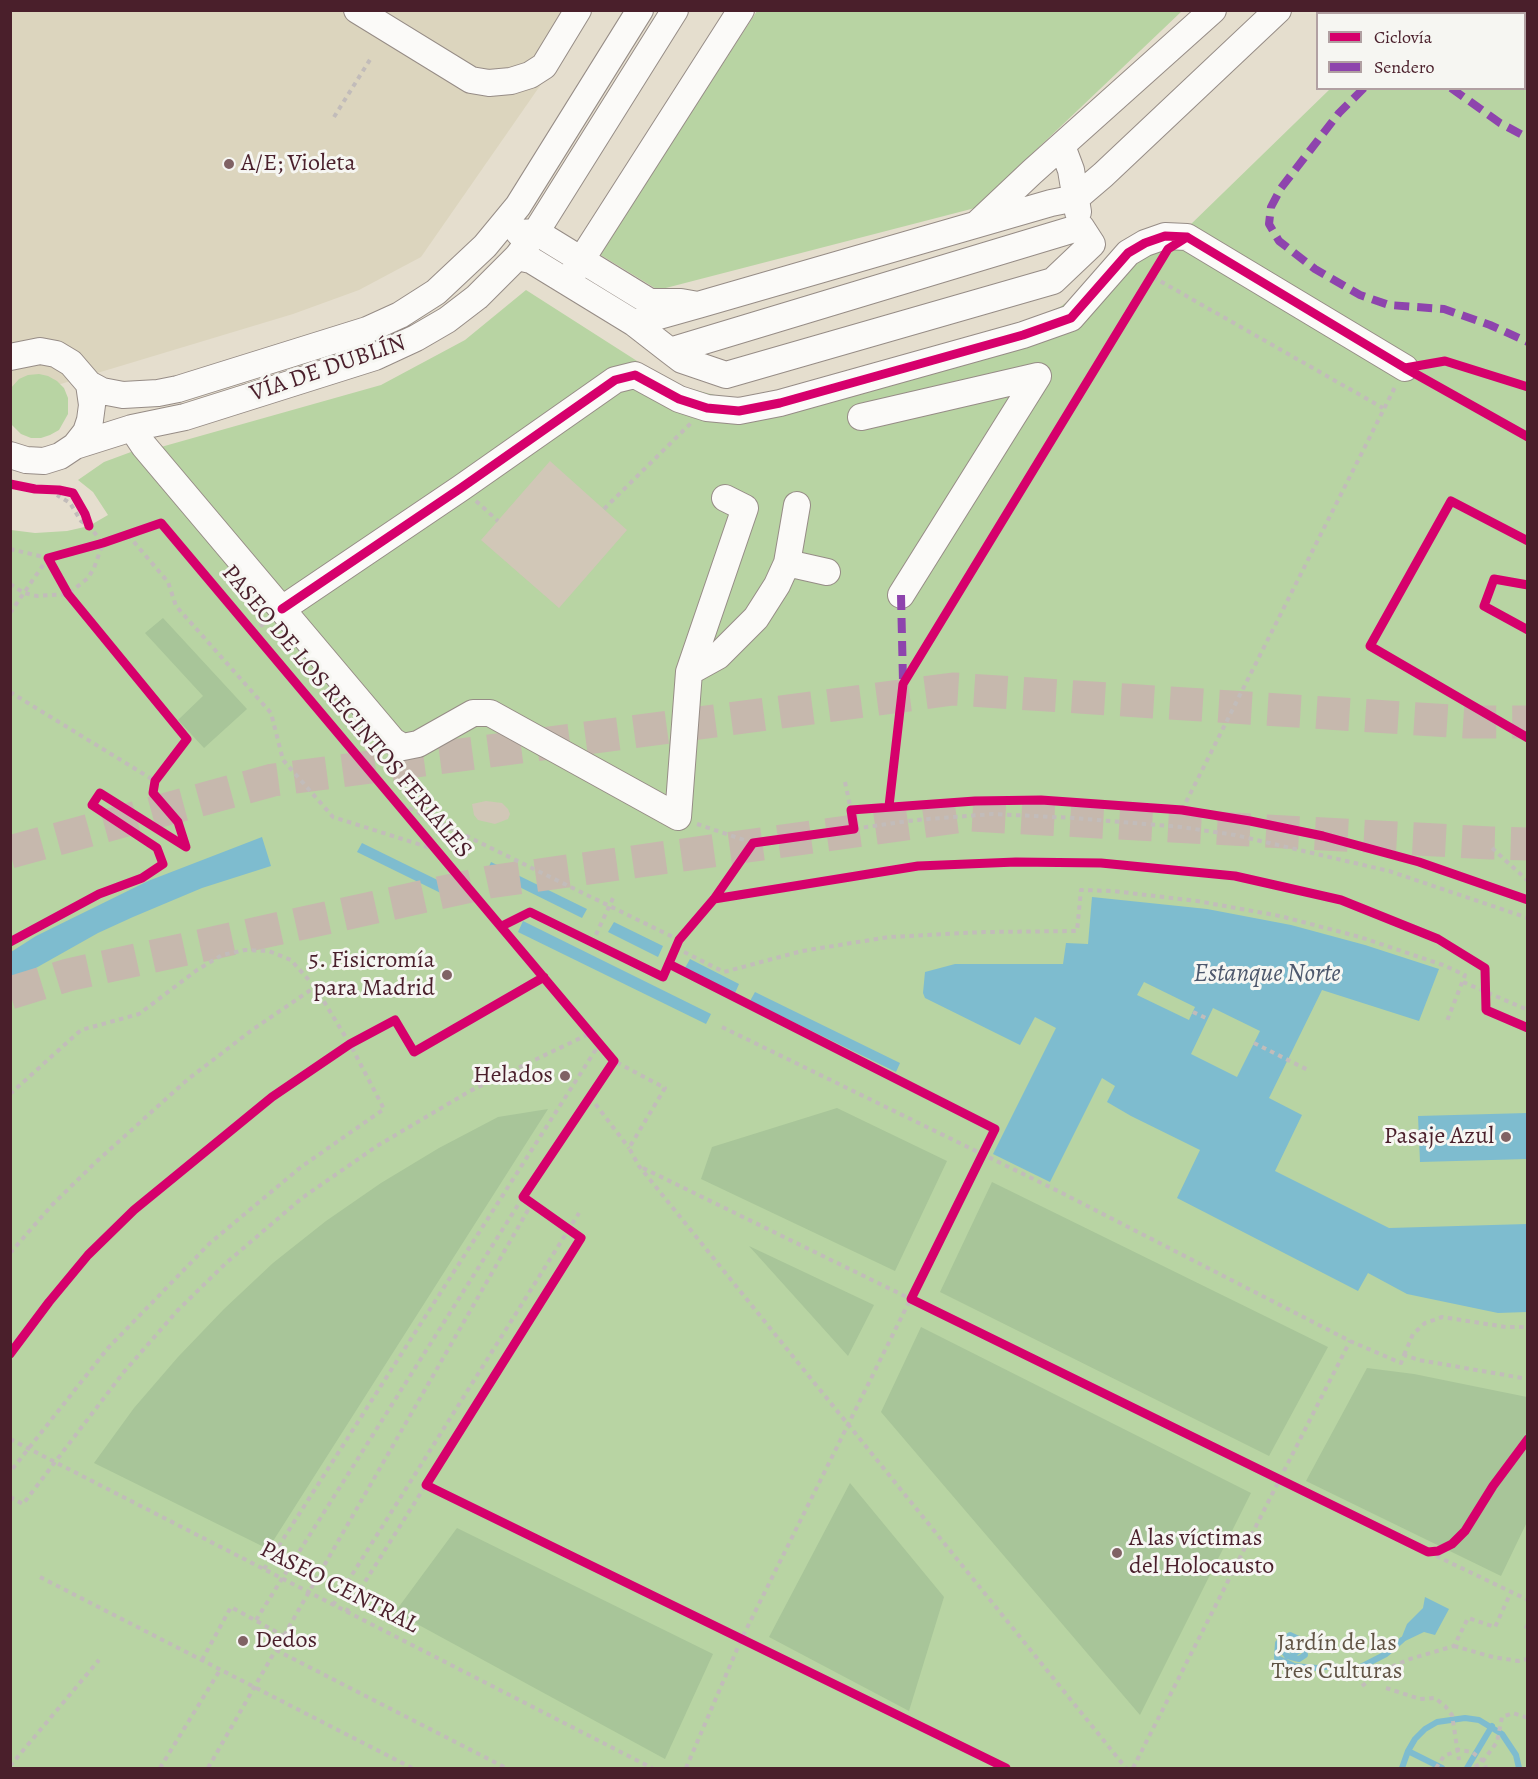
<!DOCTYPE html>
<meta charset="utf-8">
<style>
body{margin:0}
#map{position:relative;width:1538px;height:1779px;overflow:hidden;background:#e5dece;font-family:Alegreya,serif}
canvas{display:block}
.frame{position:absolute;inset:0;border:12px solid #4a1f2b;pointer-events:none}
.legend{position:absolute;left:1316px;top:12px;width:210px;height:78px;box-sizing:border-box;background:#f6f6f2;border:2px solid #b1a0a2;margin:0;padding:8px 10px;list-style:none;font-size:18px;color:#4a1f2b}
.legend li{display:flex;align-items:center;gap:12px;height:30px}
.legend b{width:30px;border:2px solid #b1a0a2}
</style>
<div id="map">
<canvas width="1538" height="1779"></canvas>
<div class="frame"></div>
<ul class="legend">
<li><b style="height:8px;background:#d6006c"></b>Ciclovía</li>
<li><b style="height:8px;background:#8e44ad"></b>Sendero</li>
</ul>
</div>
<script>
const context = document.querySelector('canvas').getContext('2d');
context.lineJoin = 'round';
function paint(path, color) { context.fillStyle = color; context.fill(path, 'evenodd'); }
const shape = rows => new Path2D(rows.map(r => 'M' + r).join(''));
function trace(path, color, width, dash) { context.strokeStyle = color; context.lineWidth = width; context.lineCap = dash ? 'butt' : 'round'; context.setLineDash(dash || []); context.stroke(path); }
function write(font, color, halo, rows, align = 'center') {
  context.font = font + ' Alegreya,serif'; context.lineWidth = 6; context.setLineDash([]); context.textBaseline = 'middle'; context.strokeStyle = halo; context.fillStyle = color; for (const [text, x, y, turn = 0] of rows) {
    context.save(); context.translate(x, y); context.rotate((+turn || 0) * Math.PI / 180); context.textAlign = isNaN(turn) ? turn : align; if (halo) context.strokeText(text, 0, 0); context.fillText(text, 0, 0); context.restore();
  }
}
const built = shape([
 [11,11,592,11,421,257,359,290,293,314,11,399]
]);
const green = shape([
 [1411,10,1527,11,1527,1768,11,1768,11,530,35,533,67,531,89,526,108,515,93,492,78,480,104,462,131,452,161,447,381,385,465,340,526,290,648,368,687,388,743,402,1011,328,1060,307,1082,291,1188,227,1330,89,1524,88,1524,14,1408,13],
 [757,11,1182,11,975,208,658,290,599,254],
 [39,374,48,376,57,381,64,388,68,398,68,414,59,430,50,435,41,438,31,438,21,434,11,424,11,388,19,379,28,375]
]);
const forest = shape([
 [163,618,247,709,204,748,178,720,203,696,145,633],
 [837,1108,947,1161,895,1271,701,1179,712,1147],
 [548,1109,268,1549,94,1463,134,1408,178,1357,224,1309,273,1263,326,1221,381,1183,439,1148,498,1117],
 [992,1182,1328,1347,1269,1456,940,1292],
 [749,1246,874,1305,848,1356],
 [921,1327,1251,1493,1140,1715,881,1412],
 [1367,1368,1414,1374,1527,1397,1527,1522,1501,1576,1306,1481],
 [850,1483,944,1597,909,1711,769,1637],
 [457,1528,713,1654,665,1759,395,1612]
]);
const water = shape([
 [262,837,271,866,202,888,133,917,98,933,11,982,11,952,36,936,148,881],
 [362,843,464,893,459,902,357,852],
 [491,862,587,909,582,918,487,871],
 [1092,897,1207,909,1291,925,1365,945,1439,969,1419,1021,1322,990,1269,1098,1302,1115,1275,1171,1389,1228,1527,1224,1527,1312,1498,1313,1407,1294,1368,1273,1358,1291,1177,1198,1200,1150,1131,1116,1107,1102,1115,1086,1102,1078,1050,1182,993,1154,1056,1028,1035,1017,1020,1045,925,998,923,993,925,972,955,964,1063,964,1066,943,1088,944],
 [1144,982,1195,1007,1189,1020,1137,995],
 [1213,1008,1260,1031,1237,1077,1191,1054],
 [523,921,711,1014,706,1024,518,932],
 [614,922,663,946,658,957,608,932],
 [690,959,739,984,735,993,685,968],
 [755,992,900,1063,896,1072,750,1001],
 [1527,1113,1527,1159,1420,1162,1418,1116],
 [1425,1597,1449,1609,1435,1635,1424,1632,1403,1642,1401,1639,1407,1624,1423,1608]
]);
const stream = shape([
 [1291,1650,1295,1653,1298,1651,1295,1645,1288,1644,1283,1650,1287,1656,1299,1659,1305,1655,1303,1641,1290,1635,1278,1643,1277,1658,1294,1666,1317,1668,1333,1666,1344,1672,1351,1672,1386,1654,1402,1640],
 [1408,1751,1442,1768],
 [1402,1768,1408,1751,1415,1739,1425,1729,1437,1722,1465,1718,1479,1720,1502,1734,1516,1755,1519,1768],
 [1467,1768,1492,1726]
]);
const building = shape([
 [550,461,627,530,559,608,481,540],
 [486,801,502,803,508,809,510,814,508,819,495,824,478,820,474,815,472,804]
]);
const highwayTunnel = shape([
 [10,852,273,780,953,689,1466,722,1528,722],
 [10,993,68,975,489,882,970,815,1491,843,1528,844]
]);
const path = shape([
 [334,117,371,58],
 [1153,277,1383,408],
 [1422,377,1528,437],
 [476,501,498,521],
 [604,509,691,423],
 [128,535,168,582,176,606,271,713,283,760,333,817,437,850],
 [1528,541,1451,501,1370,646,1528,738],
 [10,549,48,558,103,543,161,523,614,1061,665,1088,629,1148,639,1166,1126,1768],
 [10,584,24,593,37,596,68,594,88,578,94,568,103,543,89,526,81,521,70,503,57,495],
 [1528,585,1494,579,1484,606,1528,630],
 [10,613,48,558],
 [253,632,267,621],
 [10,692,155,781],
 [845,782,851,810],
 [401,804,679,940],
 [889,806,903,684,1163,259],
 [1182,810,1396,385],
 [697,824,753,843,916,820,993,814,1074,818,1181,827,1235,835,1389,871,1528,918],
 [854,829,851,810,975,801,1041,800,1182,810,1250,821,1323,836,1419,862,1528,900],
 [1492,848,1528,881],
 [714,899,918,866,1016,862,1101,863,1235,876,1341,900,1438,939,1485,968,1486,1010,1528,1028],
 [502,926,530,912,663,977,679,940,714,899,752,843],
 [10,942,99,894,142,878,163,864,157,848,92,805,100,793,186,847,178,822,153,793,155,781,187,739,68,594,48,558],
 [592,943,614,896],
 [676,948,724,972,802,951,889,937,984,932,1077,931,1081,890,1113,891,1197,901,1280,916,1360,937,1443,965,1465,975,1447,1021],
 [669,964,995,1129,741,1640,686,1768],
 [1463,982,1528,1010],
 [1193,1012,1208,1019],
 [722,1027,1062,1193,1350,1341,1401,1363,1404,1355,1419,1360,1528,1379],
 [1254,1043,1308,1070],
 [10,1094,81,1030,139,1014,197,970,222,955,245,950,269,951,291,960,315,987],
 [590,1097,629,1148],
 [643,1168,1428,1552,1438,1551,1452,1544,1465,1531,1493,1486,1528,1439],
 [10,1253,53,1204,96,1162,187,1080,252,1030,315,987,350,1044,384,1109,301,1167,210,1243,108,1348,10,1472],
 [10,1354,49,1302,88,1255,134,1210,272,1097,350,1044,395,1020,414,1052,544,977],
 [1404,1355,1413,1334,1425,1323,1442,1317,1506,1327,1528,1327],
 [10,1439,652,1768],
 [426,1485,1006,1768],
 [10,1497,23,1504,123,1373,177,1311,226,1263,302,1198,377,1146,470,1091,591,1033],
 [1428,1552,1528,1600],
 [264,1569,600,1043],
 [40,1577,412,1768],
 [333,1605,579,1213],
 [346,1612,581,1238,523,1197],
 [256,1620,523,1197,614,1061],
 [1528,1624,1526,1628,1528,1634],
 [1454,1646,1493,1657,1518,1661,1528,1659],
 [276,1650,506,1768],
 [202,1660,231,1607,284,1636],
 [1362,1686,1381,1671,1410,1659,1454,1646,1468,1618,1495,1627,1511,1592],
 [1386,1688,1420,1699,1435,1698,1445,1706,1452,1715,1459,1760],
 [10,1766,99,1660],
 [1475,1767,1483,1761,1497,1742,1502,1717,1513,1713,1528,1718],
 [160,1768,220,1670],
 [208,1768,532,1203],
 [1133,1768,1350,1341],
 [1436,1768,1444,1756,1459,1750,1472,1752,1483,1761,1486,1768]
]);
const minor = shape([
 [357,10,471,80,489,83,511,81,530,75,544,66,578,10],
 [1062,146,1071,170,1078,212],
 [979,222,1032,172,1213,10],
 [517,257,531,260,634,323,698,305,681,302,650,302,536,232,519,233],
 [571,276,741,10],
 [698,305,1051,203,1076,198,1103,175,1278,10],
 [634,323,670,351,682,360,726,375,1053,281,1092,244,1081,227,670,351],
 [10,357,40,351,56,354,71,363,89,384,92,405,90,420,86,432,75,446,60,456,44,461,26,460,10,455],
 [89,384,102,391,123,395,158,393,178,389,367,330,400,315,436,292,485,246,518,206,640,10],
 [861,417,1038,376,901,595],
 [132,428,144,446,393,741,403,747,418,744,473,713,490,713,678,817,689,672,745,508,725,498],
 [75,446,132,428,185,417,375,357,416,338,447,320,477,297,517,257,536,232,675,10],
 [787,563,827,572],
 [282,609,461,488,615,380,635,375,679,399,707,408,739,411,780,403,1023,335,1071,318,1128,253,1145,243,1165,236,1187,237,1405,368],
 [689,672,718,656,756,618,777,585,787,563,797,505]
]);
const quiet = shape([
 [1439,14,1441,10],
 [1364,88,1339,113,1281,188,1271,207,1269,224,1279,241,1315,269,1360,295,1389,305,1444,309,1490,325,1528,342],
 [1451,88,1500,123,1528,138],
 [901,595,903,681]
]);
const cycleway = shape([
 [1405,368,1445,361,1528,387],
 [10,484,35,489,59,490,73,493,85,514,89,526],
 [1528,541,1451,501,1370,646,1528,738],
 [1528,585,1494,579,1484,606,1528,630],
 [282,609,461,488,615,380,635,375,679,399,707,408,739,411,780,403,1023,335,1071,318,1128,253,1145,243,1165,236,1187,237,1405,368,1528,437],
 [889,806,903,684,1168,249,1187,237],
 [714,899,918,866,1016,862,1101,863,1235,876,1341,900,1438,939,1485,968,1486,1010,1528,1028],
 [502,926,530,912,663,977,679,940,714,899,753,843,854,829,851,810,975,801,1041,800,1182,810,1250,821,1323,836,1419,862,1528,900],
 [10,942,99,894,142,878,163,864,157,848,92,805,100,793,186,847,178,822,153,793,155,781,187,739,68,594,48,558,103,543,161,523,614,1061,523,1197,581,1238,426,1485,1006,1768],
 [669,964,995,1129,911,1299,1428,1552,1438,1551,1452,1544,1465,1531,1493,1486,1528,1439],
 [10,1354,49,1302,88,1255,134,1210,272,1097,350,1044,395,1020,414,1052,544,977]
]);
const markers = [
 [229,164,6,"#806264"],
 [447,975,6,"#806264"],
 [565,1076,6,"#806264"],
 [1506,1137,6,"#806264"],
 [1117,1553,6,"#806264"],
 [243,1641,6,"#806264"]
];
const poiNames = [
 ["A/E; Violeta",241,164],
 ["5. Fisicromía",435,961,"right"],
 ["para Madrid",435,989,"right"],
 ["Helados",553,1076,"right"],
 ["Pasaje Azul",1494,1137,"right"],
 ["A las víctimas",1129,1539],
 ["del Holocausto",1129,1567],
 ["Dedos",255,1641]
];
const streetNames = [
 ["VÍA DE DUBLÍN",328,369,-19],
 ["PASEO DE LOS RECINTOS FERIALES",346,712,50],
 ["PASEO CENTRAL",339,1588,27]
];
const parkNames = [
 ["Jardín de las",1337,1644],
 ["Tres Culturas",1337,1672]
];
const waterNames = [
 ["Estanque Norte",1267,975]
];
paint(built, '#dcd5be');
paint(green, '#b8d4a3');
paint(forest, '#a8c599');
paint(water, '#7ebccf');
trace(stream, '#7ebccf', 6);
paint(building, '#d1c7b7');
trace(highwayTunnel, '#c6b8ad', 33, [33, 16]);
trace(minor, '#968c86', 28);
trace(path, '#c2bcba', 4, [4.5, 4.5]);
trace(minor, '#fbfaf8', 26);
trace(quiet, '#8e44ad', 8, [15, 8]);
trace(cycleway, '#d6006c', 9);
for (const [x, y, r, color] of markers) { const dot = new Path2D(); dot.arc(x, y, r, 0, 2 * Math.PI); context.fillStyle = color; context.fill(dot); trace(dot, '#f6f6f2', 2); }
write('24px', '#4a1f2b', '#f6f6f2', poiNames, 'left');
write('24px', '#4a1f2b', '#f6f6f2', streetNames);
write('24px', '#605344', '#f6f6f2', parkNames);
write('italic 26px', '#4d586d', '#f6f6f2', waterNames);
</script>
